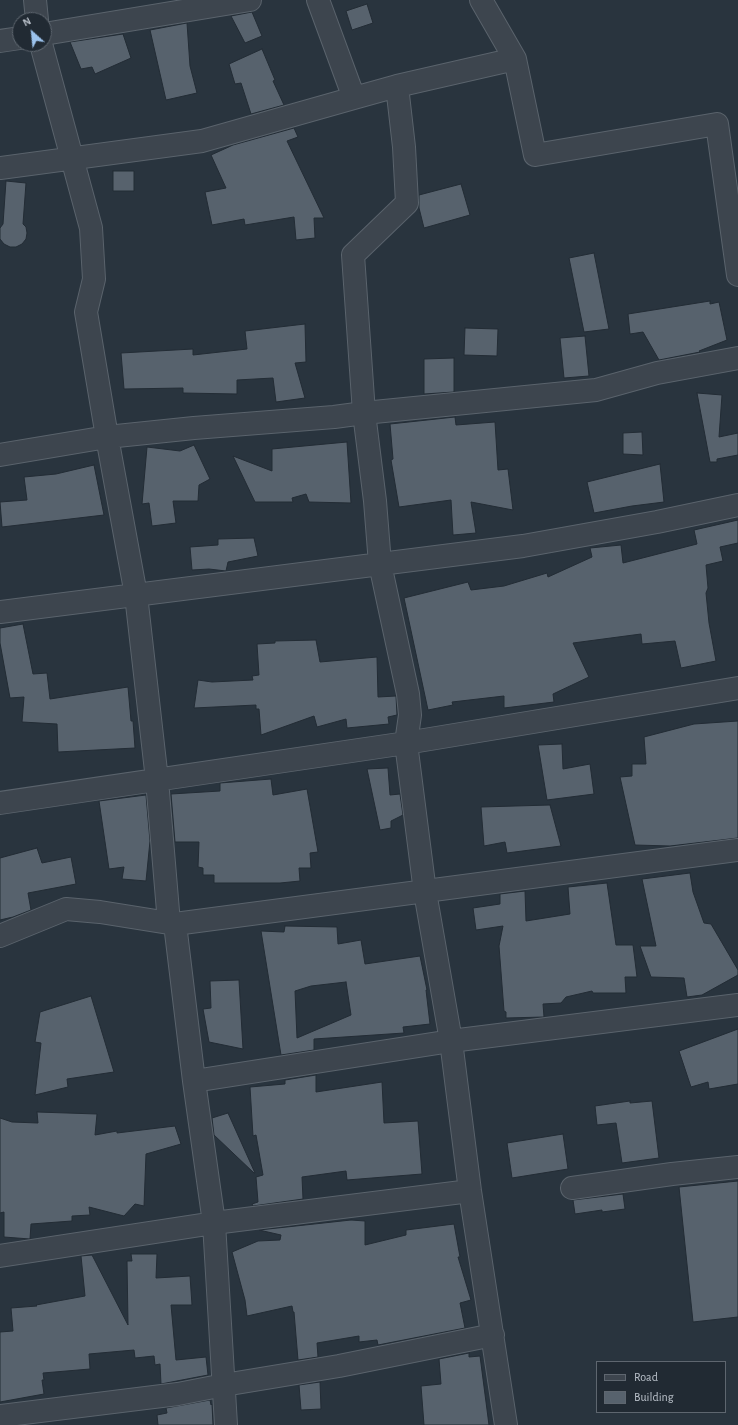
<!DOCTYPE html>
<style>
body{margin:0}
#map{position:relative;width:738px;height:1425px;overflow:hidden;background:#29343e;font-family:"Alegreya Sans",sans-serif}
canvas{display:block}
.legend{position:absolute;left:596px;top:1361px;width:130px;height:52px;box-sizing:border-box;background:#212a33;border:1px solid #5e666f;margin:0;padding:5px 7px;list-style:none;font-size:12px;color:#b9c0c9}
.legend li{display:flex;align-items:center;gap:8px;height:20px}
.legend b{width:20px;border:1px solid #5e666f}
.north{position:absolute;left:12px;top:12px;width:40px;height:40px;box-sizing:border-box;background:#212a33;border:1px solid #5e666f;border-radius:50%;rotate:333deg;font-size:11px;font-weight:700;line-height:16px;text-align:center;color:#b9c0c9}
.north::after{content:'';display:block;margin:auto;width:14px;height:18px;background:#9bc2ec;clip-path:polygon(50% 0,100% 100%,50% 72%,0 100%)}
</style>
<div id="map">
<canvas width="738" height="1425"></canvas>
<ul class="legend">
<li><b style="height:5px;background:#3d454e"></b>Road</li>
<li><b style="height:11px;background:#57626d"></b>Building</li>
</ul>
<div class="north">N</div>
</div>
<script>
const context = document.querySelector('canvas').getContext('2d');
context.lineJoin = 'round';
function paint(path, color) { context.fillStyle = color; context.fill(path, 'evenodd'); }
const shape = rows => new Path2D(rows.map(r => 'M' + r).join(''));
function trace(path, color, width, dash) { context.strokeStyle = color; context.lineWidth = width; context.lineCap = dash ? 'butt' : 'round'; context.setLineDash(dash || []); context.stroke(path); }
const building = shape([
 [367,4,373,23,352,30,346,11,367,4],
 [252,12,262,36,245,43,231,16,252,12],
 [187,23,190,66,197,93,166,100,150,30,187,23],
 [123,34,131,58,95,74,92,67,81,69,70,42,123,34],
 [262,49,275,80,273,81,284,105,251,114,241,83,235,84,229,64,262,49],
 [294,128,298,137,287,141,324,218,314,218,315,238,296,240,294,217,245,225,244,219,212,225,205,192,226,188,211,155,233,145,294,128],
 [113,171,134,171,134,191,113,191,113,171],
 [6,181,26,183,23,224,26,227,27,233,26,239,22,244,16,247,10,247,4,244,0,239,0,228,3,224,6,181],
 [461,184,470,215,424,228,419,208,419,195,461,184],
 [594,253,609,329,584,332,569,258,594,253],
 [710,301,710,304,719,302,727,340,699,351,700,352,659,360,643,332,630,334,628,314,710,301],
 [305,324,306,362,295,363,305,398,276,402,273,378,237,380,237,394,183,393,183,388,124,389,121,353,193,349,193,355,247,349,245,331,305,324],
 [465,328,498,329,497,356,464,355,465,328],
 [585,336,589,376,564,378,560,338,585,336],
 [454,358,454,392,424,394,424,359,454,358],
 [697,393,722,395,719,437,738,433,738,455,717,459,717,462,710,462,697,393],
 [455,417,456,425,495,422,498,470,508,469,513,510,471,502,476,533,453,535,451,500,399,507,391,460,393,459,390,424,455,417],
 [642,432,643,455,623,454,623,433,642,432],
 [347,442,351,503,309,502,306,494,292,498,293,502,255,502,233,456,272,471,272,449,347,442],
 [194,445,210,479,199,485,198,501,173,501,176,523,152,526,149,503,142,504,147,447,180,451,194,445],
 [660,464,664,502,632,506,594,513,587,482,660,464],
 [94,465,104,515,2,527,0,502,27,500,24,477,56,474,94,465],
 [738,520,738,543,720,547,723,561,706,565,708,588,706,593,709,623,716,661,681,668,675,641,642,644,641,634,573,643,589,677,553,694,554,702,504,708,504,696,452,702,453,705,428,710,404,598,468,582,471,590,504,586,547,573,548,577,592,557,590,548,621,545,623,563,697,544,694,530,738,520],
 [254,538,258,556,228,562,226,571,209,569,192,570,190,547,218,545,218,539,254,538],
 [23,624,33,674,47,673,50,699,128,687,131,721,133,721,135,748,58,752,57,724,22,722,24,697,10,698,0,643,0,628,23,624],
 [316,640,320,662,377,657,378,697,396,696,397,715,388,717,389,724,347,728,346,719,317,727,314,716,261,735,259,709,256,709,256,705,194,708,198,680,212,682,253,680,252,676,259,675,257,644,275,643,275,641,316,640],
 [738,721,738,838,670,846,635,845,620,777,632,776,632,764,646,764,644,737,694,724,738,721],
 [562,744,563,769,590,764,594,794,547,800,538,745,562,744],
 [388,768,390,795,400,794,403,815,391,821,391,828,380,830,367,769,388,768],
 [271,779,273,795,307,789,318,852,310,853,311,868,299,868,300,881,280,883,214,883,214,875,203,875,203,868,198,867,199,842,175,842,171,794,220,791,220,783,271,779],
 [146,795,150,841,146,881,122,879,124,867,109,869,99,801,146,795],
 [550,805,561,846,507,853,505,842,484,846,481,807,550,805],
 [37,848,42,863,71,857,76,884,28,893,31,910,13,917,0,920,0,858,37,848],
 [690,873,693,892,704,923,711,924,738,970,738,975,702,995,687,997,684,978,651,977,640,946,656,946,642,879,690,873],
 [607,883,616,945,633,945,637,977,625,977,626,993,593,993,592,991,566,997,561,1003,543,1004,544,1017,506,1018,506,1012,504,1011,499,946,503,926,476,930,473,908,500,904,500,894,525,891,526,921,570,914,568,887,607,883],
 [285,926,337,927,338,944,361,940,365,964,420,956,427,990,426,990,430,1024,403,1027,404,1033,314,1039,314,1050,281,1055,261,931,284,932,285,926],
 [346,982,351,1015,297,1038,295,991,311,986,346,982],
 [239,980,243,1049,209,1042,203,1009,211,1008,210,981,239,980],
 [91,996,114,1072,67,1079,68,1087,35,1095,41,1043,35,1042,40,1012,91,996],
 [738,1029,738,1084,709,1089,708,1082,691,1087,679,1051,738,1029],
 [316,1075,316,1092,382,1082,384,1123,418,1121,422,1174,347,1180,346,1171,302,1177,303,1199,253,1206,252,1204,258,1202,256,1177,263,1175,256,1135,253,1136,250,1087,285,1084,285,1080,316,1075],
 [630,1101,630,1103,652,1101,659,1158,622,1163,616,1123,597,1125,595,1106,630,1101],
 [37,1112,97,1114,95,1135,117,1131,117,1133,175,1126,181,1144,146,1154,144,1206,135,1204,124,1216,89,1207,90,1215,72,1216,72,1221,31,1224,30,1239,4,1237,4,1212,0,1213,0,1118,12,1122,38,1123,37,1112],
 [228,1113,255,1173,254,1173,214,1135,212,1118,228,1113],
 [563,1134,568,1169,512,1178,507,1143,563,1134],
 [738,1181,738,1317,693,1322,679,1187,738,1181],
 [623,1194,625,1209,602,1212,602,1210,575,1214,573,1200,623,1194],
 [351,1220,365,1221,365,1245,406,1235,406,1230,454,1224,460,1257,458,1257,471,1300,460,1303,465,1328,378,1345,377,1340,359,1342,359,1336,317,1343,318,1357,298,1360,294,1312,293,1312,292,1306,247,1316,245,1300,232,1252,258,1241,280,1240,281,1235,259,1230,351,1220],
 [131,1254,157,1254,156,1278,190,1276,192,1305,171,1305,176,1360,206,1357,208,1375,161,1384,160,1364,155,1365,154,1356,135,1358,134,1350,89,1354,90,1369,43,1373,44,1380,42,1380,44,1394,0,1402,0,1332,13,1331,11,1308,37,1306,36,1305,85,1296,81,1256,92,1255,128,1325,127,1261,132,1261,131,1254],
 [469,1353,469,1357,480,1356,489,1425,424,1425,421,1386,441,1384,439,1359,469,1353],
 [320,1382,321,1409,301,1410,299,1385,320,1382],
 [210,1400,211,1405,212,1404,213,1425,158,1425,157,1415,167,1413,166,1408,210,1400]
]);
const minor = shape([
 [35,0,37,20],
 [318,0,354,98,397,86,404,147,407,203,353,255,364,413,375,501,380,564,408,694,410,715,406,743,425,892,451,1041,470,1191,506,1425],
 [481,0,515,59,535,155,717,124,738,275],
 [44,34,250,0],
 [0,41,20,38],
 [41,44,91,228,94,279,86,312,107,437,136,595,157,780,169,923],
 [397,86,515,59],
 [0,168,202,141,354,98],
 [0,455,107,437,194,428,334,417,364,413,596,390,657,373,738,358],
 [0,612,523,546,657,522,738,505],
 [0,803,406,743,738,688],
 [175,924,194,1081,214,1223,226,1425],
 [0,936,66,909,100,912,175,924,738,850],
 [194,1081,451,1041,738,1005],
 [572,1188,672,1174,738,1167],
 [0,1256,214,1223,470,1191],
 [0,1416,178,1394,224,1385,339,1366,493,1335]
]);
paint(building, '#57626d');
trace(building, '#232c35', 1);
trace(minor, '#5a636c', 24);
trace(minor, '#3d454e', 22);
</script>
